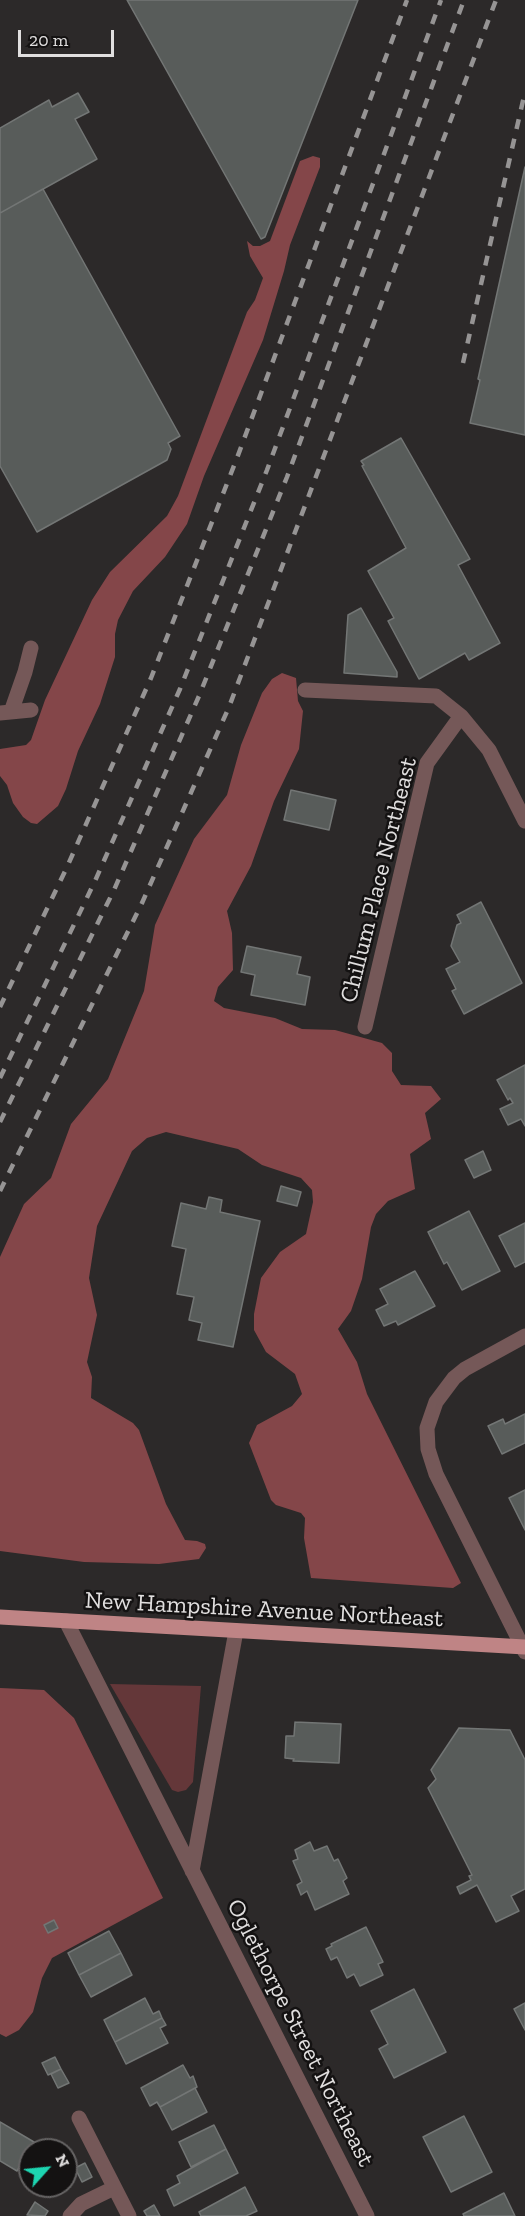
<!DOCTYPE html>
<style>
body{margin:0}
#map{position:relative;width:525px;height:2216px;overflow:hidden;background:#2c2929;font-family:"Zilla Slab",serif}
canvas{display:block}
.north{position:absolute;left:18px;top:2138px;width:60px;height:60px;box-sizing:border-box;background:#141212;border:2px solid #666464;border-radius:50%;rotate:63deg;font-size:16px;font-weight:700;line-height:24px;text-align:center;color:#e1dfdf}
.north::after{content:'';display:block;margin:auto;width:21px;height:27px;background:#1dd5b1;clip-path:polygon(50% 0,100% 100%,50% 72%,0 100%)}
.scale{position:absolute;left:18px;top:30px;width:96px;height:27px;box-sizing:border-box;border:3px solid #e1dfdf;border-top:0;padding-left:8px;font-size:18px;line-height:21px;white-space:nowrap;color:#e1dfdf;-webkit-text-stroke:4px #141212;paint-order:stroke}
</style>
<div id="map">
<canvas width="525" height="2216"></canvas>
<div class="north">N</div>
<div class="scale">20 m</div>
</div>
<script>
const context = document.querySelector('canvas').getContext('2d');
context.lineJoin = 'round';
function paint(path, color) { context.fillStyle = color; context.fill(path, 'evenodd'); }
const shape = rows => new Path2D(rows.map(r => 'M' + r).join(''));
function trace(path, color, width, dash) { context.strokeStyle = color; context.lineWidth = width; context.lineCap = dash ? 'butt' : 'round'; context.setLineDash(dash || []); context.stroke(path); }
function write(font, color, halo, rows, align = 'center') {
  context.font = font + ' "Zilla Slab",serif'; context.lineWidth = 5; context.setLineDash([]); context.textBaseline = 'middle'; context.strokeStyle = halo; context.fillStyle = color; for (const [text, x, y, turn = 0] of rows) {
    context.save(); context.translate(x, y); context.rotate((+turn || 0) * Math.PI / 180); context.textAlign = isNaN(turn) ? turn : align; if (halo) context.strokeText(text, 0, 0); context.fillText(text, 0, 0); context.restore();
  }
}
const green = shape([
 [110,1684,201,1686,193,1782,186,1790,178,1792,172,1790]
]);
const forest = shape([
 [313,156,320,158,320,167,290,245,284,271,263,340,204,476,187,524,165,557,133,591,118,620,115,634,115,657,100,704,78,751,66,789,58,806,37,824,31,823,23,817,13,803,7,785,0,776,0,749,26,745,31,740,45,700,92,600,110,572,167,516,178,496,247,312,255,300,263,278,250,256,247,241,253,246,260,246,270,241,300,161],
 [282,673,296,678,298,701,303,711,299,749,274,801,251,866,227,911,232,933,233,970,218,987,214,1001,224,1008,275,1018,302,1029,335,1030,382,1043,392,1053,392,1071,401,1085,431,1086,441,1099,425,1113,431,1139,410,1154,415,1189,388,1201,376,1214,371,1227,362,1279,351,1311,338,1329,357,1362,367,1394,461,1583,453,1588,311,1578,304,1538,305,1518,301,1513,276,1505,271,1500,249,1443,257,1425,292,1406,302,1394,295,1374,266,1352,254,1330,254,1314,261,1278,280,1252,306,1234,313,1202,312,1190,301,1178,262,1165,238,1149,166,1132,147,1138,132,1151,97,1226,89,1278,97,1315,87,1362,92,1377,91,1398,133,1423,139,1430,166,1504,185,1540,197,1541,205,1544,206,1548,199,1559,159,1564,84,1562,0,1551,0,1257,24,1204,51,1178,71,1124,108,1079,144,991,155,925,194,839,227,795,241,745,262,693,272,679],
 [0,1688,44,1690,74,1718,163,1898,52,1958,42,1978,33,2012,19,2030,6,2037,0,2034]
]);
const building = shape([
 [127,0,358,0,265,237,261,239,127,0],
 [78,93,89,112,75,119,97,159,0,213,0,128,49,100,52,107,78,93],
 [525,167,525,435,470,423,480,380,478,379,525,167],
 [43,189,180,436,168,443,171,449,167,460,37,532,0,466,0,213,43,189],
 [401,438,470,559,458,565,500,643,469,660,465,653,419,679,388,621,394,618,368,571,406,548,362,466,364,465,361,461,401,438],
 [361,608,397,672,397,677,344,673,348,615,361,608],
 [291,790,336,800,329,830,284,820,291,790],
 [481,902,522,983,464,1014,452,991,456,989,446,969,460,962,451,946,457,925,461,923,457,915,481,902],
 [247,946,301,957,297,974,310,977,305,1005,251,995,255,975,241,972,247,946],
 [525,1065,525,1126,521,1119,508,1125,500,1109,513,1103,510,1098,508,1100,497,1080,525,1065],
 [483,1151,491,1170,474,1178,465,1160,483,1151],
 [281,1186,301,1192,297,1206,277,1201,281,1186],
 [209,1197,222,1200,220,1212,260,1221,233,1347,198,1340,202,1323,189,1320,194,1297,177,1294,186,1249,172,1246,181,1203,206,1209,209,1197],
 [469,1211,500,1271,462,1290,447,1262,444,1264,428,1232,469,1211],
 [525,1223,525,1262,515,1267,499,1236,525,1223],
 [415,1271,435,1306,398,1325,396,1321,384,1326,376,1310,388,1304,380,1289,415,1271],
 [525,1414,525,1443,502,1454,488,1426,503,1419,505,1424,525,1414],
 [525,1490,525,1530,509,1498,525,1490],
 [295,1722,341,1724,339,1763,293,1761,294,1759,285,1758,286,1736,294,1736,295,1722],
 [459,1728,510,1730,525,1760,525,1889,511,1896,519,1911,496,1922,477,1885,460,1894,457,1887,471,1880,469,1876,472,1875,428,1788,436,1779,431,1770,459,1728],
 [310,1842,314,1851,327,1846,334,1861,338,1859,347,1878,343,1881,349,1894,315,1910,307,1891,301,1895,297,1885,302,1882,293,1861,298,1859,295,1850,310,1842],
 [54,1920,58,1928,48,1933,44,1925,54,1920],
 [366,1927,383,1962,378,1964,383,1975,360,1986,354,1974,347,1978,337,1957,331,1960,326,1949,332,1946,331,1944,366,1927],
 [109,1931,121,1953,79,1975,68,1953,109,1931],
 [121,1953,132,1975,91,1997,79,1975,121,1953],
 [414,1989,446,2052,394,2078,379,2049,388,2044,371,2011,414,1989],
 [145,1998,153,2014,159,2011,162,2018,115,2042,104,2020,145,1998],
 [525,2003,525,2030,514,2009,525,2003],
 [162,2018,166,2025,160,2028,168,2043,126,2064,115,2042,162,2018],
 [55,2057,61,2069,48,2075,42,2063,55,2057],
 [183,2065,190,2078,193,2076,197,2087,160,2107,157,2102,150,2106,141,2088,183,2065],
 [61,2069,69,2083,58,2088,51,2074,61,2069],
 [195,2088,207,2112,172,2130,160,2107,195,2088],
 [464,2116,492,2172,451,2192,423,2137,464,2116],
 [0,2122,34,2142,17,2171,0,2161,0,2122],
 [214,2125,226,2149,191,2167,179,2142,214,2125],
 [226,2149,238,2173,174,2206,167,2190,180,2183,177,2176,226,2149],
 [85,2163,92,2177,82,2182,75,2168,85,2163],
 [245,2187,257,2211,246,2216,201,2216,199,2212,245,2187],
 [504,2193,515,2216,464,2216,463,2214,504,2193],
 [35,2202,48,2211,45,2216,27,2215,35,2202],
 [154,2205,160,2216,147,2216,144,2211,154,2205]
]);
const minor = shape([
 [305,690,436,696,461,716,489,750,525,821],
 [11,712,25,672,31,648],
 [0,713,31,710],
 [365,1027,427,763,461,716],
 [525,1336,465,1369,454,1378,436,1402,427,1428,428,1449,436,1474,525,1652],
 [66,1621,367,2216],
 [192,1871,236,1631],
 [79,2118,129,2216],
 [70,2216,81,2204,114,2188]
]);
const major = shape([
 [0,1617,525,1647]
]);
const rail = shape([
 [463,363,525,92],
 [0,1007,67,867,151,678,237,458,407,0],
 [0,1078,95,881,180,689,267,470,441,0],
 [0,1122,114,890,199,696,287,477,464,0],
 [0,1191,142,903,229,707,496,0]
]);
const streetNames = [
 ["Chillum Place Northeast",379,880,-76],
 ["New Hampshire Avenue Northeast",264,1610,3],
 ["Oglethorpe Street Northeast",300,2033,63]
];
paint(green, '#643739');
paint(forest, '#844649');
paint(building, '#585c5a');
trace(building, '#737675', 1.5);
trace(minor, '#755858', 15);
trace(major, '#bf8485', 15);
trace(rail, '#969494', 4.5, [10, 10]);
write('24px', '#e1dfdf', '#141212', streetNames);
</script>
